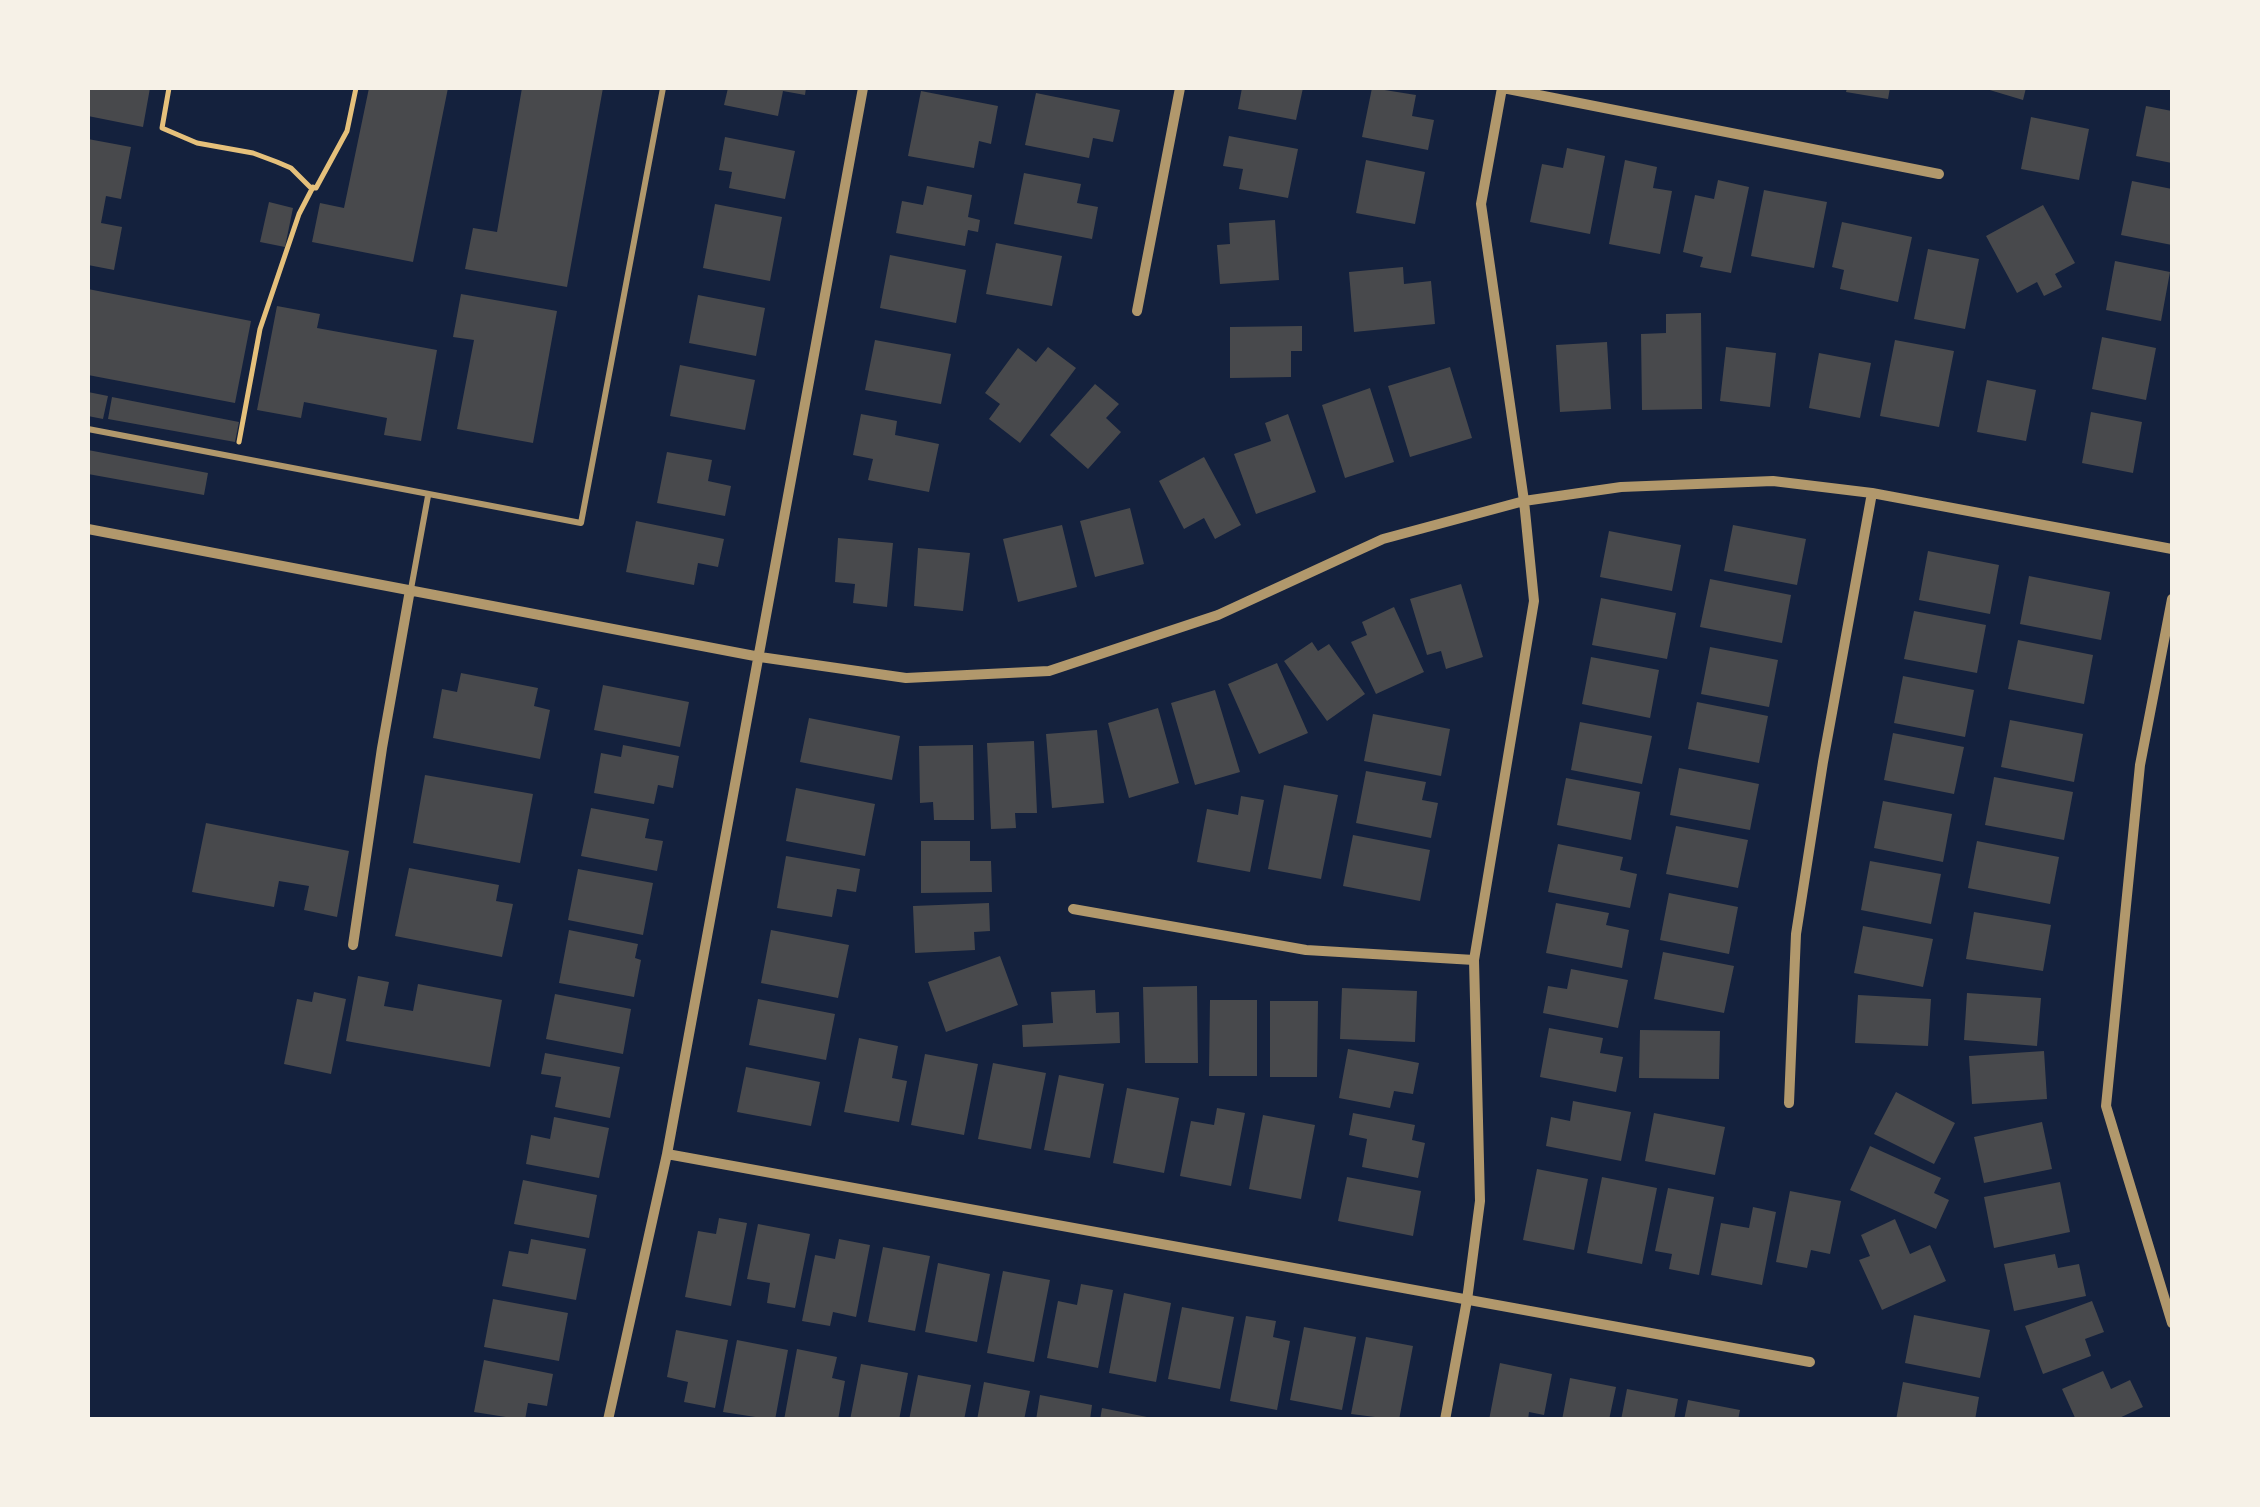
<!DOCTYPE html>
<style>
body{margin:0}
#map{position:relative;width:2260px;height:1507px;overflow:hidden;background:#14213d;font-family:"Golos Text",sans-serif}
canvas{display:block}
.frame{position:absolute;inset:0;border:90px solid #f6f1e7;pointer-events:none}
</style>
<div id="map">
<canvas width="2260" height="1507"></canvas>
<div class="frame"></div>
</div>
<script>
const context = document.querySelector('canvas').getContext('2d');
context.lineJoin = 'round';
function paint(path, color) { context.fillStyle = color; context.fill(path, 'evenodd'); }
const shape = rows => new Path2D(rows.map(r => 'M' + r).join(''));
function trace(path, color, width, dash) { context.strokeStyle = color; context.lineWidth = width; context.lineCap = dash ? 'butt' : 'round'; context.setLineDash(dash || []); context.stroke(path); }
const building = shape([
 [88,88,150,88,143,127,88,116],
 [369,88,448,88,413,262,312,242,320,203,344,208],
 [522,88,603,88,567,287,465,269,473,228,497,232],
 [728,88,806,88,805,95,783,91,778,116,724,105],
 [1242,88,1303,88,1296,120,1238,109],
 [1372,88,1416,95,1412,116,1434,120,1428,150,1362,137],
 [1847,88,1890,88,1888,99,1846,92],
 [1983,88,2026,88,2023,100],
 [921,91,998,106,991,144,979,141,974,168,908,156],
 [1036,93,1120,110,1113,142,1093,138,1089,158,1025,145],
 [2146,106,2172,111,2172,163,2136,156],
 [2031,117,2089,129,2079,180,2021,169],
 [1229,136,1298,149,1288,198,1239,189,1243,169,1223,166],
 [725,137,795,151,785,199,729,188,732,172,719,170],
 [88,139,131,147,121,199,106,196,101,223,122,227,114,270,88,265],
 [1567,148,1605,156,1590,234,1530,222,1542,164,1563,168],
 [1366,160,1425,172,1415,224,1356,213],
 [1625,160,1657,167,1653,188,1672,191,1660,254,1609,244],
 [1024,173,1081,184,1077,203,1098,207,1092,239,1014,224],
 [1718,180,1749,187,1731,273,1700,267,1703,257,1683,252,1695,195,1714,199],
 [2132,181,2172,189,2172,245,2121,235],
 [927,186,972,195,968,217,980,220,978,232,968,230,965,246,896,233,902,201,923,205],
 [1764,190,1827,202,1814,268,1751,256],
 [269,202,293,208,285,247,260,242],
 [715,204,782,217,770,281,703,268],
 [2043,205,2075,263,2055,274,2062,287,2044,296,2037,282,2017,293,1986,236],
 [1275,220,1279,280,1220,284,1217,245,1230,244,1229,223],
 [1842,222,1912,237,1898,302,1840,289,1844,270,1832,267],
 [996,243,1062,256,1052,306,986,294],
 [1928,249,1979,259,1965,329,1914,319],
 [890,255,966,270,956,323,880,308],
 [2115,261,2170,272,2161,321,2106,310],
 [1403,267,1404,284,1431,281,1435,324,1354,332,1349,272],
 [88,289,251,321,235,403,88,375],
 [461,294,557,311,533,443,457,429,474,340,453,337],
 [698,295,765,308,756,356,689,343],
 [277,306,320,314,317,328,437,350,421,441,384,435,387,418,304,402,301,418,257,410],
 [1701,313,1702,409,1642,410,1641,334,1666,333,1666,314],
 [1302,326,1302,351,1291,351,1291,377,1230,378,1230,327],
 [2102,337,2156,348,2146,400,2092,389],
 [875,340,951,354,941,404,865,390],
 [1895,340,1954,351,1939,427,1880,416],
 [1607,342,1611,409,1560,412,1556,345],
 [1048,347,1076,368,1020,443,989,419,1000,404,985,393,1018,348,1036,362],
 [1726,347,1776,353,1770,407,1720,401],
 [1819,353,1871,363,1860,418,1809,408],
 [680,365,755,380,745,430,670,416],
 [1450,367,1472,438,1410,457,1388,386],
 [1987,380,2036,390,2026,441,1977,432],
 [1095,384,1119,404,1106,418,1121,432,1088,469,1050,435],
 [1370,388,1394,462,1345,478,1322,405],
 [88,392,108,396,103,419,88,416],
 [112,397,239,422,235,442,108,419],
 [2091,412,2142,422,2133,473,2082,463],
 [861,414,897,421,895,435,939,444,929,492,868,480,873,459,853,455],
 [1288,414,1316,492,1256,514,1234,454,1271,441,1265,423],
 [88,450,208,473,204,495,88,474],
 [667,452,712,460,708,481,731,486,725,516,657,503],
 [1204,457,1241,525,1215,539,1204,518,1184,529,1159,481],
 [1130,508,1144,564,1095,577,1080,521],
 [636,521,724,539,718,567,698,563,694,585,626,572],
 [1062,525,1077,587,1018,602,1003,539],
 [1733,525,1806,539,1797,585,1724,571],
 [1609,531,1681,545,1672,591,1600,577],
 [838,538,893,543,887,607,853,603,855,584,835,582],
 [918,548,970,553,963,611,914,606],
 [1928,551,1999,565,1990,614,1919,600],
 [2029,576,2110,592,2101,640,2020,624],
 [1710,579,1791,595,1782,643,1700,627],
 [1461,584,1483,657,1446,669,1441,651,1427,655,1410,599],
 [1601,598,1676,613,1667,659,1592,645],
 [1394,607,1424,672,1376,694,1351,642,1367,635,1362,622],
 [1914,611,1986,625,1977,673,1904,659],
 [2018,640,2093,655,2084,704,2008,689],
 [1312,642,1318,651,1329,644,1365,694,1327,721,1284,661],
 [1710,647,1778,660,1769,707,1701,694],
 [1591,657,1659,670,1650,718,1582,704],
 [1277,663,1308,733,1259,754,1228,684],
 [461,673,538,688,534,706,550,710,540,759,433,738,442,689,457,692],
 [1903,676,1974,690,1965,737,1894,723],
 [603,685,689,702,680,747,594,730],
 [1215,690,1240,772,1195,785,1171,703],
 [1697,702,1768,716,1759,763,1688,749],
 [1158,708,1179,783,1129,798,1108,723],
 [1373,714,1450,729,1441,776,1364,761],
 [809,718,900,736,892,780,800,762],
 [2010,720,2083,734,2074,782,2001,767],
 [1580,722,1652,736,1642,784,1571,770],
 [1097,730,1104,803,1052,808,1046,734],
 [1893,733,1964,747,1954,794,1884,780],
 [1034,741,1037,813,1015,813,1016,828,991,829,987,743],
 [623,745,679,756,673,788,658,785,654,804,594,793,601,753,621,757],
 [973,745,974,820,934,820,933,802,920,803,919,746],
 [1679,768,1759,784,1750,830,1670,815],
 [1366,771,1426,782,1422,800,1438,803,1431,838,1356,823],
 [425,775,533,794,520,863,413,843],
 [1994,777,2073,792,2064,840,1985,825],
 [1566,778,1640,792,1631,840,1557,825],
 [1284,785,1338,795,1321,879,1268,869],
 [796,788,875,804,865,856,786,841],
 [1241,796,1264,800,1250,872,1197,862,1207,809,1238,815],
 [1883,801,1952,814,1943,862,1874,848],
 [591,808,649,819,645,838,663,841,657,871,581,856],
 [206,823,349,851,337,917,304,910,309,886,279,881,274,907,192,892],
 [1676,826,1748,840,1738,888,1666,874],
 [1353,835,1430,850,1420,901,1343,886],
 [921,841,970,841,970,861,991,861,992,892,921,893],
 [1977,841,2059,857,2050,904,1968,888],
 [1558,844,1623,857,1620,870,1637,874,1630,908,1548,892],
 [786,856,860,869,856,892,837,889,832,917,777,908],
 [1870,861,1941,874,1931,924,1861,910],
 [409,868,499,885,496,901,513,904,502,957,395,936],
 [578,869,653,883,643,935,568,920],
 [1669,893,1738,907,1729,954,1660,940],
 [989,903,990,931,974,932,975,950,915,953,913,906],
 [1556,903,1609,913,1606,925,1629,930,1622,968,1546,953],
 [1974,912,2051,925,2043,971,1966,959],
 [1863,926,1933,939,1923,987,1854,973],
 [569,930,638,944,635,958,641,960,634,997,559,983],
 [771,930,849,945,838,998,761,983],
 [1663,952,1734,966,1724,1013,1654,999],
 [1000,956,1018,1005,946,1032,928,982],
 [1571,969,1628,980,1618,1028,1543,1013,1548,986,1567,989],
 [358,976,389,982,384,1006,413,1011,418,984,502,1000,490,1067,346,1041],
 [1197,986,1198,1063,1145,1063,1143,987],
 [1342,988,1417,991,1415,1042,1340,1039],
 [1095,990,1096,1013,1119,1012,1120,1043,1023,1047,1022,1025,1053,1023,1051,992],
 [314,992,346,999,331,1074,284,1064,297,999,312,1002],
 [1967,993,2041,998,2037,1046,1964,1040],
 [555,994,631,1009,623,1054,546,1039],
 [1858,995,1931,999,1928,1046,1855,1043],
 [758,999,835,1014,826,1060,749,1045],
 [1210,1000,1257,1000,1257,1076,1209,1076],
 [1270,1001,1318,1001,1317,1077,1270,1077],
 [1549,1028,1603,1038,1600,1053,1623,1057,1616,1092,1540,1077],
 [1640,1030,1720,1031,1719,1079,1639,1078],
 [859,1038,898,1046,892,1078,907,1081,899,1122,844,1112],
 [1348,1049,1419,1063,1413,1094,1394,1091,1390,1108,1339,1098],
 [2044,1051,2047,1099,1972,1104,1969,1056],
 [545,1053,620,1067,610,1118,555,1107,561,1077,541,1074],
 [925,1054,978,1064,964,1135,911,1125],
 [993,1063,1046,1073,1031,1149,978,1139],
 [746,1067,820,1082,811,1126,737,1112],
 [1059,1075,1104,1084,1090,1158,1044,1150],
 [1127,1088,1179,1098,1164,1173,1113,1163],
 [1896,1092,1955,1123,1934,1164,1874,1134],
 [1573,1101,1631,1112,1621,1161,1546,1146,1551,1117,1570,1121],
 [1217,1108,1245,1113,1231,1186,1180,1176,1191,1121,1214,1125],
 [1353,1113,1415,1125,1412,1140,1425,1143,1418,1178,1362,1167,1367,1139,1349,1135],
 [1654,1113,1725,1127,1715,1175,1645,1161],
 [1263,1115,1315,1125,1301,1199,1249,1189],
 [554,1117,609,1128,599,1178,526,1164,531,1135,550,1139],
 [2042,1122,2052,1169,1984,1183,1974,1137],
 [1870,1146,1941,1178,1934,1193,1949,1200,1936,1229,1850,1190],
 [1537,1169,1588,1179,1574,1250,1523,1240],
 [1347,1177,1421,1191,1413,1236,1338,1221],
 [1602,1177,1657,1188,1642,1264,1587,1253],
 [523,1180,597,1195,589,1238,514,1224],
 [2060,1182,2070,1232,1994,1248,1984,1197],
 [1668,1188,1714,1197,1699,1275,1669,1269,1672,1254,1655,1251],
 [1790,1191,1841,1201,1830,1254,1811,1250,1807,1268,1776,1262],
 [1753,1207,1776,1212,1762,1285,1711,1275,1721,1223,1749,1228],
 [719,1218,747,1223,731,1306,685,1297,698,1231,716,1234],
 [1895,1219,1910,1254,1930,1245,1946,1281,1882,1310,1859,1260,1870,1256,1861,1235],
 [758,1224,810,1234,795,1308,767,1303,770,1283,747,1279],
 [531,1239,586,1249,576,1300,502,1286,509,1251,528,1254],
 [839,1239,870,1245,856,1317,833,1312,830,1326,802,1321,815,1255,835,1259],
 [883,1247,930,1256,915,1331,868,1322],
 [2055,1254,2058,1268,2079,1264,2086,1296,2014,1311,2004,1264],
 [938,1263,990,1274,977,1342,925,1332],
 [1003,1271,1050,1280,1034,1362,987,1353],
 [1081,1284,1113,1290,1098,1368,1047,1358,1058,1301,1077,1305],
 [1124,1293,1171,1303,1156,1382,1109,1373],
 [493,1299,568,1313,559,1361,484,1347],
 [2092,1301,2104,1332,2085,1339,2091,1356,2043,1374,2025,1326],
 [1182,1307,1234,1317,1220,1389,1168,1379],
 [1914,1315,1990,1330,1980,1378,1905,1363],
 [1246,1316,1276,1321,1273,1337,1290,1341,1277,1410,1230,1401],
 [1304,1327,1356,1337,1342,1410,1290,1400],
 [676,1330,728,1340,715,1408,684,1402,688,1382,667,1377],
 [1366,1337,1413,1346,1399,1420,1351,1414],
 [737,1340,788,1350,775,1420,723,1412],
 [797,1349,837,1357,832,1378,845,1381,838,1420,784,1420],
 [484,1360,553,1374,547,1406,528,1403,525,1420,474,1412],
 [1500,1363,1552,1374,1544,1415,1529,1412,1528,1420,1489,1420],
 [861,1364,908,1373,899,1420,850,1420],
 [2103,1371,2111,1389,2130,1380,2143,1407,2115,1420,2076,1420,2062,1389],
 [918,1375,971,1385,964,1420,909,1420],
 [1570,1378,1616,1387,1609,1420,1562,1420],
 [984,1382,1030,1391,1024,1420,977,1420],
 [1903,1382,1979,1397,1975,1420,1896,1420],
 [1627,1389,1678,1399,1674,1420,1621,1420],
 [1040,1395,1092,1405,1090,1420,1036,1420],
 [1688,1400,1740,1410,1738,1420,1684,1420],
 [1102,1408,1152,1418,1152,1420,1100,1420]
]);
const path = shape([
 [169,88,162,128,197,143,253,153,277,162,291,168,310,187,316,188,347,131,356,88],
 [239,442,260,329,299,214,313,187]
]);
const service = shape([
 [88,429,581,523,663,88],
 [411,589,428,496]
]);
const minor = shape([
 [1503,88,1939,174],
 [1137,311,1180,88],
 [88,529,760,657,906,678,1049,671,1218,615,1383,539,1524,501,1621,487,1773,481,1872,493,2172,549],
 [2172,599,2140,765,2106,1106,2172,1323],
 [1073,909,1306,950,1474,960],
 [353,945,382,748,410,590],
 [1789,1103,1796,934,1823,762,1872,493],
 [667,1154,1810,1362],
 [608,1420,667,1154,863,88],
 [1445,1420,1467,1300,1480,1201,1474,960,1534,601,1524,501,1481,204,1502,88]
]);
paint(building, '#48494c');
trace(path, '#e5c07b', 5);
trace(service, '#b1986c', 6);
trace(minor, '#b1986c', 10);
</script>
